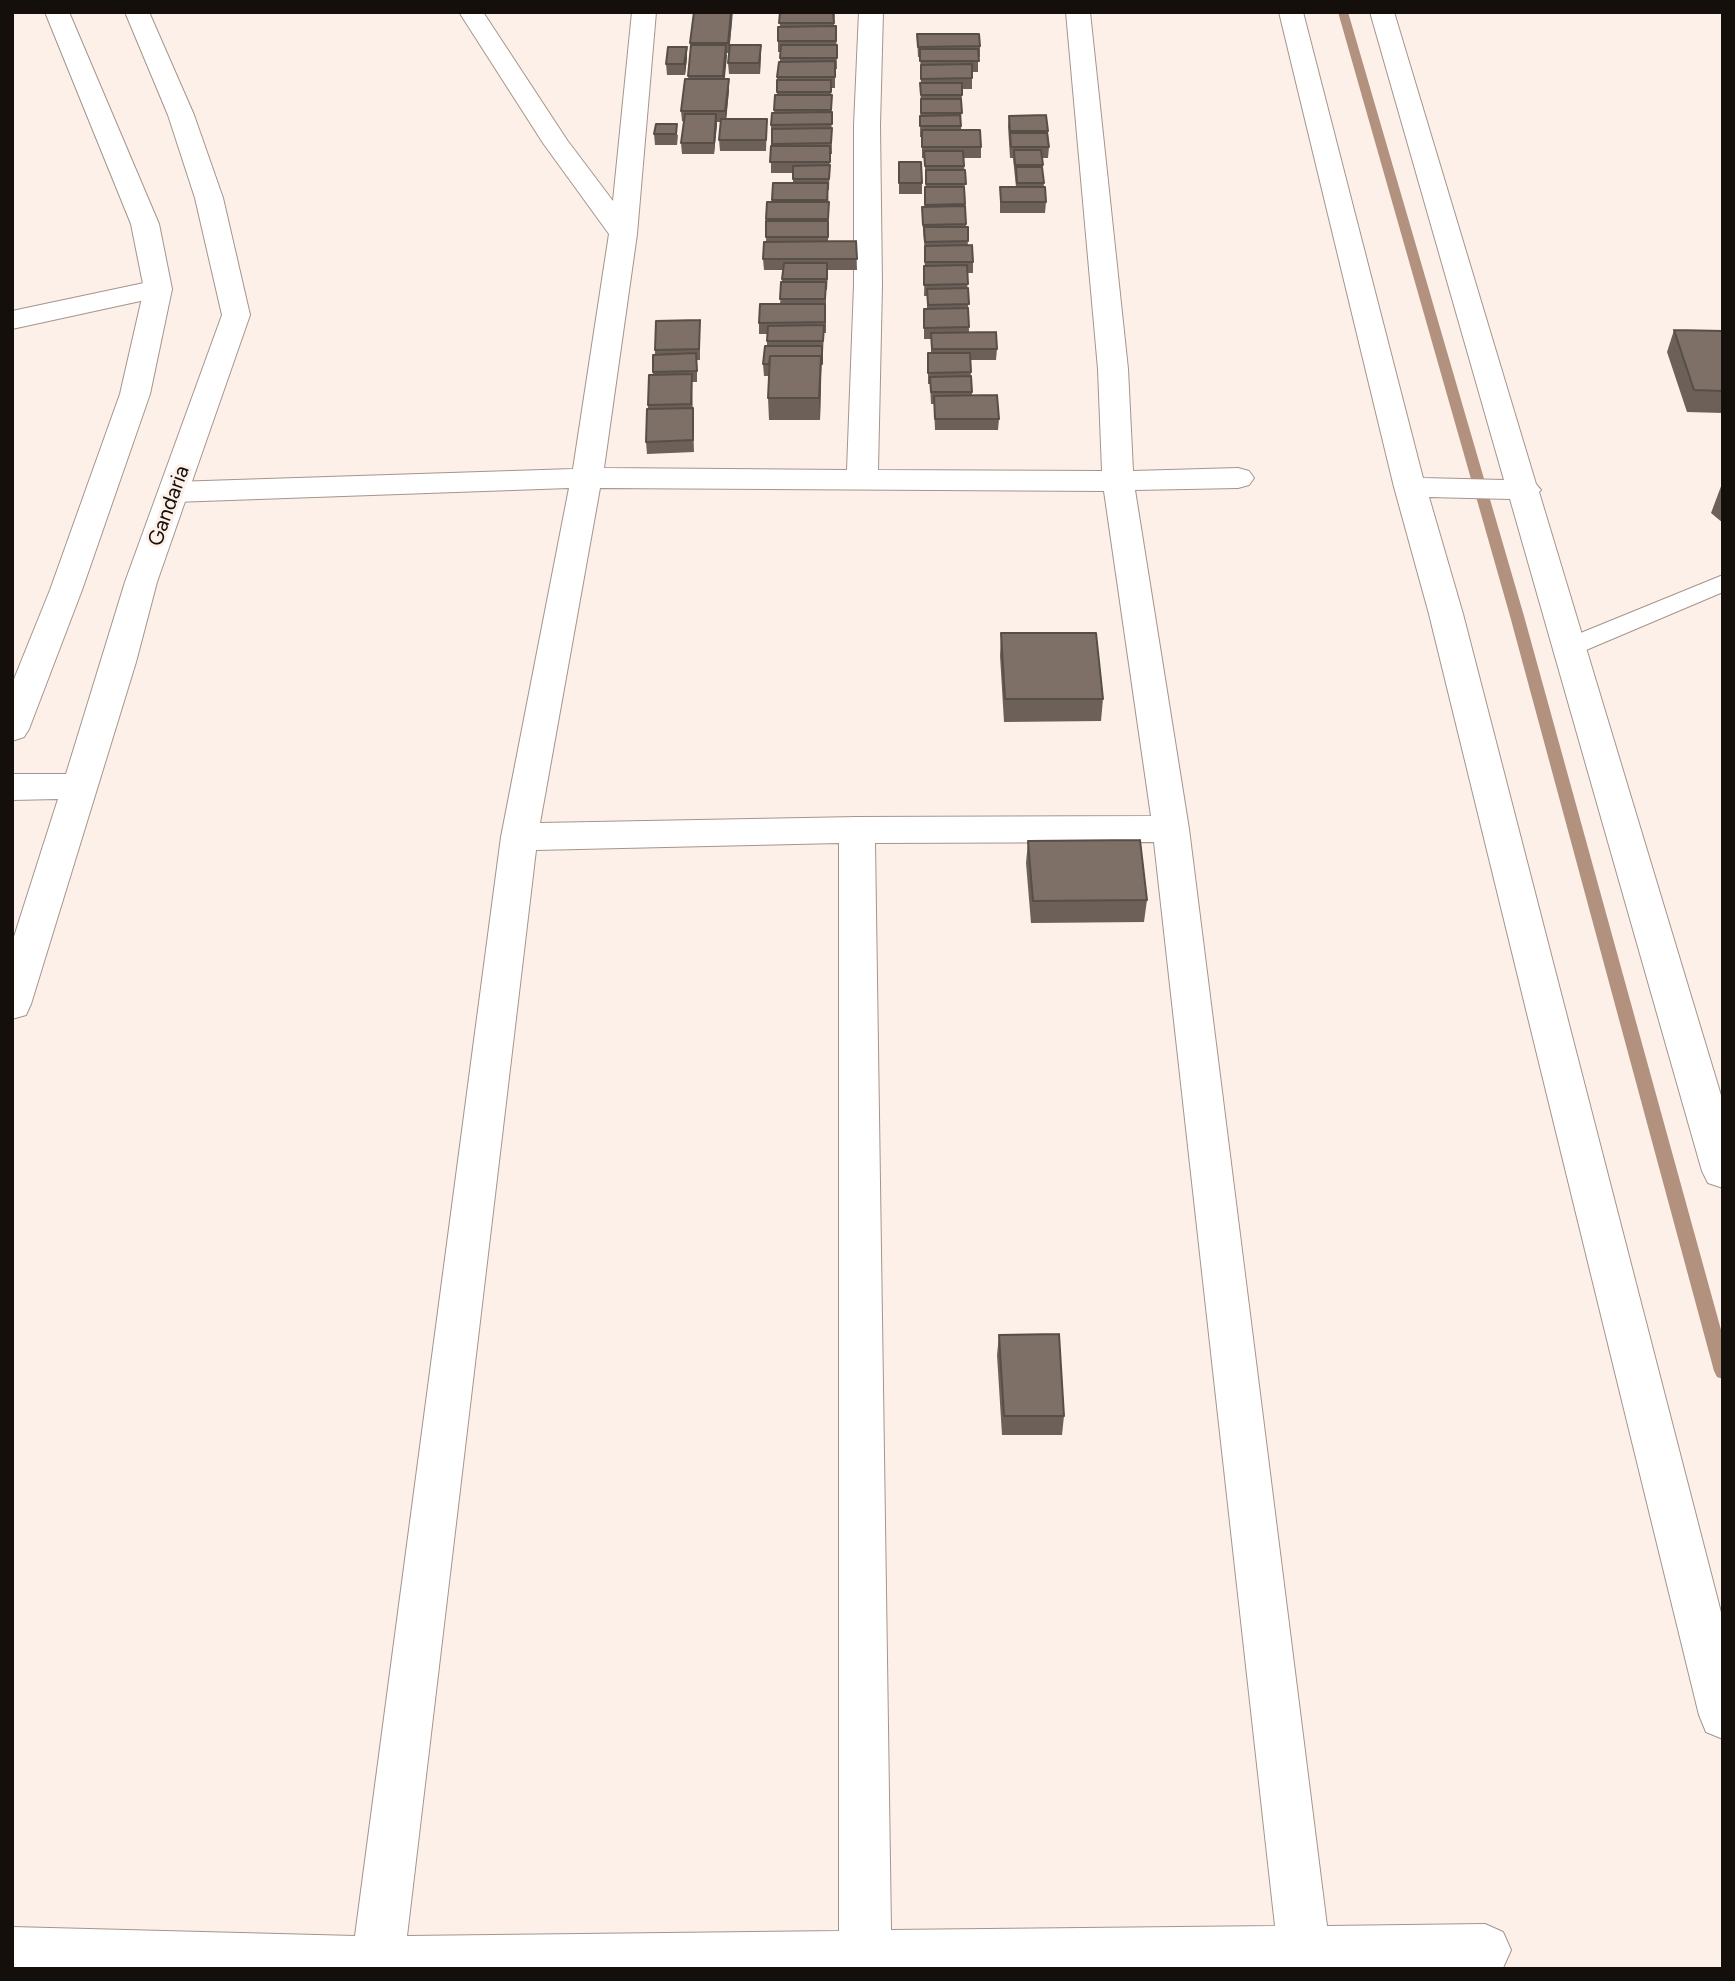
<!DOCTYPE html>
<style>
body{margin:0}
#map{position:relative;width:1735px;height:1981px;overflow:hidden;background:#fdf0e8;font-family:Figtree,sans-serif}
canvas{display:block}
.frame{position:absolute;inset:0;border:14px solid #150f0c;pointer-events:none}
</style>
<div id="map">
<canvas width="1735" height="1981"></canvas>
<div class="frame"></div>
</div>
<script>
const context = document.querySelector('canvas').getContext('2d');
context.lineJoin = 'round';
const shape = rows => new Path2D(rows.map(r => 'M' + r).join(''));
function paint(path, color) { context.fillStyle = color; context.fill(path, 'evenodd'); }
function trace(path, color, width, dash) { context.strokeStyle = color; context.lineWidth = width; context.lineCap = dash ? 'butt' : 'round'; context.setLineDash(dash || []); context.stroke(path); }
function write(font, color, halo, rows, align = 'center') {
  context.font = font + ' Figtree,sans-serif'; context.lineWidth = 6; context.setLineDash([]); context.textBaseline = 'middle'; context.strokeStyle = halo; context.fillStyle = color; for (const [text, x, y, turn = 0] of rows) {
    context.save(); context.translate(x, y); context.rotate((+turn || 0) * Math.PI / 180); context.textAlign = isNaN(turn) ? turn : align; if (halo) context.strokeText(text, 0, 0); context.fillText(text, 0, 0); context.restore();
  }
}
const stream = shape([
 [1338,12,1348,12,1524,616,1723,1337,1723,1379,1717,1377,1714,1371,1510,616,1338,12]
]);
const service = shape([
 [1723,575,1723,592,1579,653,1570,655,1561,653,1558,647,1561,641,1723,575]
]);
const minor = shape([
 [459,12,483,12,567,140,613,201,632,12,656,12,637,234,604,468,847,470,854,285,854,125,859,12,883,12,880,125,882,285,878,470,1102,471,1098,369,1066,12,1090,12,1128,369,1133,471,1238,468,1249,471,1254,478,1249,485,1238,488,1135,490,1189,829,1327,1926,1485,1924,1503,1932,1511,1950,1503,1968,12,1969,12,1927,355,1936,501,837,569,488,174,502,163,499,158,492,163,485,174,482,573,469,609,234,543,143,459,12],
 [600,488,1104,491,1151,816,857,817,540,823,600,488],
 [1154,842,1275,1926,891,1930,875,843,1154,842],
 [839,843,839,1931,407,1936,536,850,839,843],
 [1279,12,1303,12,1423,478,1504,480,1370,12,1394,12,1536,484,1541,490,1539,492,1723,1102,1723,1188,1708,1183,1702,1171,1510,499,1429,497,1463,614,1723,1620,1723,1739,1706,1732,1699,1715,1429,614,1394,487,1279,12],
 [158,280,168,283,172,289,168,295,12,329,12,311,158,280]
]);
const tertiary = shape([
 [45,12,69,12,159,224,172,289,150,394,82,590,29,729,24,737,12,741,12,684,50,590,120,394,144,289,131,224,45,12],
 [125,12,149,12,194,115,223,198,250,315,157,582,136,662,31,1004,26,1015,12,1019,12,943,58,799,12,800,12,774,66,774,125,582,222,315,195,198,168,115,125,12]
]);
const wall = shape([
 [694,12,733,12,729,53,726,53,724,79,729,90,726,119,767,119,766,151,720,151,719,140,721,122,717,122,714,154,682,154,681,143,684,122,682,121,681,111,688,79,691,50,690,43],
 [779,12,835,12,834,26,836,26,837,69,835,69,835,88,831,88,832,154,830,154,829,190,828,190,829,213,828,241,856,241,857,270,828,270,827,290,826,290,826,333,824,333,823,352,822,352,820,420,769,420,768,398,769,376,764,376,763,364,767,346,767,334,759,334,759,323,780,304,783,270,764,270,763,259,766,242,767,202,772,202,772,200,793,183,793,173,771,173,771,125,774,113,775,95,777,95,777,77,780,62,780,52,778,52,778,41,780,27],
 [917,34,980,46,980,57,978,57,978,72,972,72,972,89,962,89,961,130,981,147,981,158,964,158,966,227,968,245,973,262,973,273,967,273,969,332,997,349,996,360,970,360,972,395,999,419,998,430,935,430,934,404,931,404,930,384,928,384,928,353,931,353,931,339,924,339,924,309,927,309,927,296,924,296,925,253,922,218,922,207,925,207,926,177,924,158,922,158,922,137,920,137,921,72,920,57,918,57],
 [761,45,760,74,729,74,728,63],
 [687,47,687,58,685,75,667,75,666,64],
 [1009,116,1048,131,1049,147,1048,158,1042,158,1044,187,1046,202,1045,213,1000,213,1000,187,1016,187,1013,158,1010,158,1008,126],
 [656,124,678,135,677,145,655,145,654,134],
 [899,162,922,183,922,194,899,194],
 [700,320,700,360,697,360,697,382,692,382,694,452,647,454,646,442,648,405,653,375,653,355,655,354,655,350],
 [1674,330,1723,331,1723,413,1687,412,1667,352],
 [1723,481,1723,523,1711,513],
 [1001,633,1103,699,1101,721,1004,722,1000,656],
 [1028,841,1147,900,1144,922,1031,923,1026,863],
 [999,1335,1064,1416,1062,1435,1002,1435,997,1355]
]);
const shadedWall = shape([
 [732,12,732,20,729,53,728,43],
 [726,45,727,56,724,87,723,76],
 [761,45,761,55,760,74,759,63],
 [687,47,687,58,685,75,684,64],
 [729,79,729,90,726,122,725,111],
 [716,114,717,125,714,154,714,143],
 [821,356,821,378,820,420,819,398]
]);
const building = shape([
 [694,12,731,12,728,43,690,43,694,12],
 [780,12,833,12,834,23,779,23,780,12],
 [836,26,836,41,778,41,778,27,836,26],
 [917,34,979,34,980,46,918,47,917,34],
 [691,45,726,45,723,76,688,76,691,45],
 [730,45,761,45,759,63,728,63,730,45],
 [781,45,837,45,837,58,780,58,781,45],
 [668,47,687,47,684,64,666,64,668,47],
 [920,49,978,49,979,61,920,61,920,49],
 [835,61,835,77,777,77,779,62,835,61],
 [972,64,972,78,921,79,921,65,972,64],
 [685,79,729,79,725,111,681,111,685,79],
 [777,80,831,80,831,92,777,92,777,80],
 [920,83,962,83,962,95,921,95,920,83],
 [775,95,832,95,831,110,774,110,775,95],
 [921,99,961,99,962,113,921,113,921,99],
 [832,112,832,124,771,125,772,113,832,112],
 [685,114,716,114,714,143,681,143,685,114],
 [960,115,961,126,920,126,920,116,960,115],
 [1046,115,1048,131,1010,131,1009,116,1046,115],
 [721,119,767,119,766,140,719,140,721,119],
 [656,124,677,124,676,134,654,134,656,124],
 [832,128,831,143,772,144,772,129,832,128],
 [922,130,980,130,981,147,922,147,922,130],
 [1010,133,1047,133,1049,147,1011,147,1010,133],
 [771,146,830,146,830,162,770,162,771,146],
 [1014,150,1041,150,1043,165,1015,165,1014,150],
 [924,151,963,151,964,166,925,166,924,151],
 [899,162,921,162,922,183,899,183,899,162],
 [830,165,829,179,793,179,793,166,830,165],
 [1016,167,1042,167,1044,183,1017,183,1016,167],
 [926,170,965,170,966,184,926,184,926,170],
 [773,183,828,183,827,200,772,200,773,183],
 [925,187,964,187,965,204,925,205,925,187],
 [1000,187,1045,187,1046,202,1001,202,1000,187],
 [767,202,829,202,828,219,766,219,767,202],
 [965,206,966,224,923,225,922,207,965,206],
 [766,221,828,221,828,237,766,237,766,221],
 [924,227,968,227,968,241,925,242,924,227],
 [856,241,857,259,763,259,764,242,856,241],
 [972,245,973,262,925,262,925,246,972,245],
 [784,263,827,263,827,279,782,279,784,263],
 [967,265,968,284,924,285,924,266,967,265],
 [781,282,826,282,825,299,780,299,781,282],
 [968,288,969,304,928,305,927,289,968,288],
 [760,304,825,304,825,322,759,323,760,304],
 [968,308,969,327,924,328,924,309,968,308],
 [700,320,699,349,655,350,656,321,700,320],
 [824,325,823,341,767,341,768,326,824,325],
 [1674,330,1723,331,1723,391,1694,390,1674,330],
 [996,332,997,349,932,349,931,333,996,332],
 [765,346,822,346,822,364,821,356,770,356,769,364,763,364,765,346],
 [696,353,697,371,653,372,653,355,696,353],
 [928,353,970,353,971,372,928,373,928,353],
 [770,356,821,356,819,398,768,398,770,356],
 [692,374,691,404,648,405,649,375,692,374],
 [971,376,972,392,931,392,930,377,971,376],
 [997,395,999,419,935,419,934,396,997,395],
 [693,408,693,440,646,442,647,409,693,408],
 [1001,633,1096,633,1103,699,1005,699,1001,633],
 [1140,840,1147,900,1033,901,1028,841,1140,840],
 [1059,1334,1064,1416,1004,1416,999,1335,1059,1334]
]);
const streetNames = [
 ["Gandaria",169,506,-70]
];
paint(stream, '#b2927e');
trace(service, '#a4958c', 2);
trace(minor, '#a4958c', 2);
trace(tertiary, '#a4958c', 2);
paint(service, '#fff');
paint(minor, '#fff');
paint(tertiary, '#fff');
paint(wall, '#6c6059');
paint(shadedWall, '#584e48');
paint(building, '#7e7067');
trace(building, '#584e48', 2);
write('21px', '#150f0c', '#fdf0e8', streetNames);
</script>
